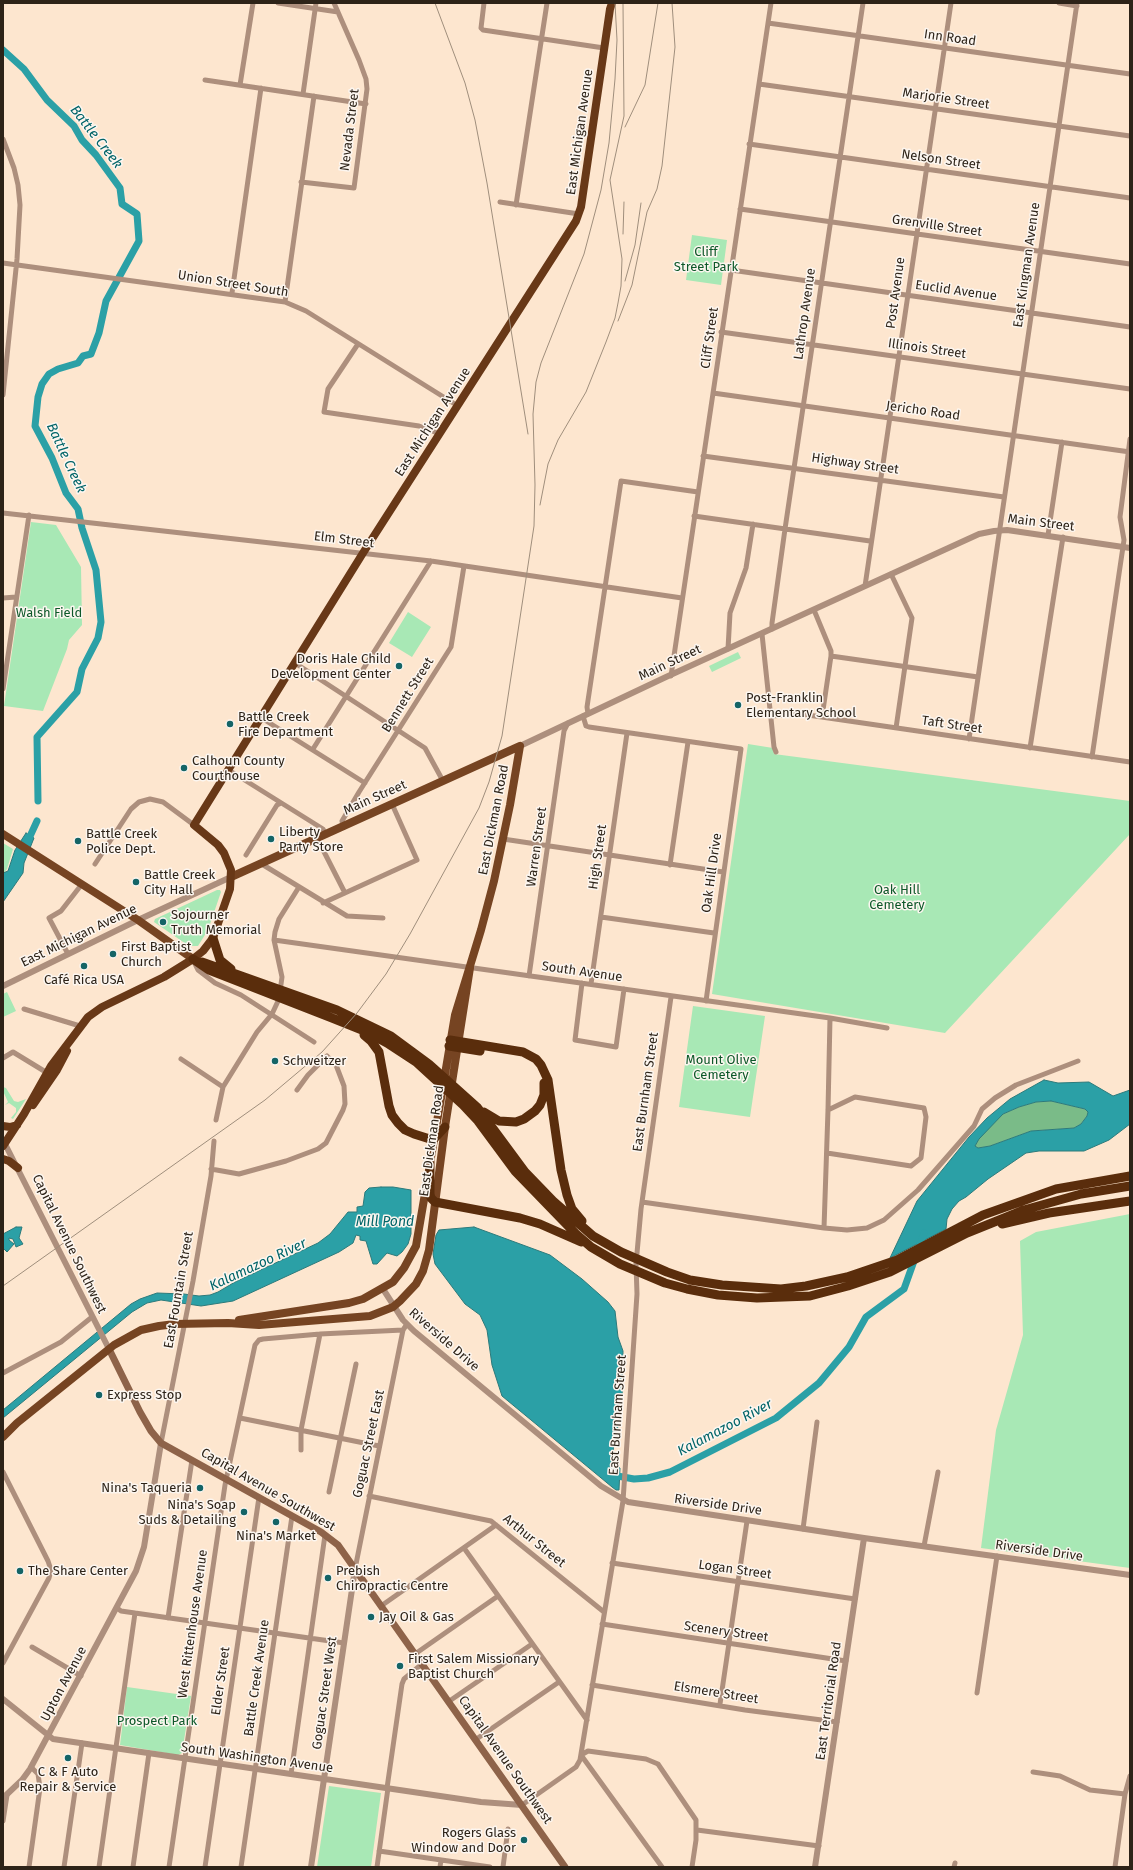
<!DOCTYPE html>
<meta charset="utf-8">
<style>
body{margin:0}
#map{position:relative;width:1133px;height:1870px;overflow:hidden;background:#fde6cf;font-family:"Fira Sans",sans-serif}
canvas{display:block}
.frame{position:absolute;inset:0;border:4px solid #2d2318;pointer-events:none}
</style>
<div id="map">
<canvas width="1133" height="1870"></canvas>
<div class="frame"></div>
</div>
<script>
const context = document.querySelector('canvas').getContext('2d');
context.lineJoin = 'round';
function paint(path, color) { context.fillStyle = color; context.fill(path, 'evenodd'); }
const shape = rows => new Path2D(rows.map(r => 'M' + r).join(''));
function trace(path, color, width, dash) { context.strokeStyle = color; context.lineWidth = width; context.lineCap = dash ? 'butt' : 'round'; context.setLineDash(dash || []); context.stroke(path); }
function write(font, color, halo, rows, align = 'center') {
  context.font = font + ' "Fira Sans",sans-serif'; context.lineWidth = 3; context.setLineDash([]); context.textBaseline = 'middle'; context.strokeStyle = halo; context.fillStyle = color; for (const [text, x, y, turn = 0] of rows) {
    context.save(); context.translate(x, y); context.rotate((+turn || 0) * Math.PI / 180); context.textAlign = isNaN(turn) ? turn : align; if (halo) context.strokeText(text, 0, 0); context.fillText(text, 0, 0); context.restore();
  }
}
const green = shape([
 [692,235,727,240,721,285,686,280],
 [31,522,56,525,81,567,82,625,69,640,67,649,43,711,4,706],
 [408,612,431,627,412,657,389,643],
 [738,652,741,658,712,672,709,666],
 [748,744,773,748,774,754,1130,801,1130,834,945,1033,712,994],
 [3,843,13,849,7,869,3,874],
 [217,890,220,890,221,892,208,930,198,946,189,946,154,922,155,919],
 [7,992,16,1011,3,1017,3,994],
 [693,1006,765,1016,750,1117,679,1107],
 [3,1087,6,1088,14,1101,18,1102,26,1099,13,1119,11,1118,16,1112,16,1108,9,1103,5,1105,8,1102,3,1091],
 [1130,1214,1130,1568,981,1548,996,1430,1023,1335,1020,1241,1036,1232],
 [127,1687,191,1696,182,1753,178,1755,120,1745],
 [329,1786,381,1793,371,1867,317,1867]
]);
const forest = shape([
 [1051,1101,1085,1109,1088,1112,1087,1116,1081,1124,1074,1128,1031,1131,990,1146,978,1148,975,1146,981,1135,1003,1114,1019,1107,1036,1102]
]);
const water = shape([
 [26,833,34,838,24,863,23,873,3,902,3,873,8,871,15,850,26,833],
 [1044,1080,1058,1083,1089,1082,1113,1096,1130,1090,1130,1124,1109,1140,1084,1151,1039,1151,1026,1153,988,1179,966,1197,959,1201,952,1209,947,1219,946,1229,890,1258,917,1201,969,1137,987,1118,1010,1099,1044,1080],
 [1051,1101,1085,1109,1088,1112,1087,1116,1081,1124,1074,1128,1031,1131,990,1146,978,1148,975,1146,979,1139,1003,1114,1019,1107,1036,1102,1051,1101],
 [381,1187,393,1187,411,1190,411,1234,408,1244,402,1252,397,1256,387,1253,377,1264,373,1264,366,1241,360,1240,360,1236,356,1235,353,1243,339,1252,233,1301,201,1306,161,1300,147,1303,132,1312,3,1418,3,1410,131,1304,140,1299,157,1293,184,1294,199,1296,210,1295,218,1292,235,1282,318,1243,330,1234,348,1212,357,1212,357,1207,363,1206,365,1192,369,1188,381,1187],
 [16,1227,22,1227,19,1238,23,1244,16,1247,13,1239,9,1238,9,1240,14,1244,7,1252,3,1248,3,1234,16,1227],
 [474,1227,550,1255,582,1279,608,1302,615,1311,618,1337,623,1351,622,1402,620,1420,615,1436,613,1451,617,1465,620,1468,619,1490,616,1490,612,1487,502,1396,492,1365,487,1330,480,1315,465,1304,435,1264,433,1254,436,1235,439,1230,474,1227]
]);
const river = shape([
 [3,50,24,69,47,100,74,126,82,140,96,155,120,188,122,204,137,214,139,241,106,301,99,333,91,354,83,356,78,363,58,369,49,374,42,384,38,397,35,426,52,458,66,493,78,509,82,528,96,570,101,622,98,638,82,669,77,692,37,737,38,801],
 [26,845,37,821],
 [612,1475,634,1479,648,1478,670,1472,776,1418,819,1383,849,1347,866,1317,904,1289,924,1233]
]);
const minor = shape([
 [278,3,338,12],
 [484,3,481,28,483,30,604,48],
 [1059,3,1077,6],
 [768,23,1130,74],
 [205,80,366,104],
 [759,84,1130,136],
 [240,85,253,3],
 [303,94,316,3],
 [3,139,14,168,18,185,20,205,17,259,3,395],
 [749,144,1130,198],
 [301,182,354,188,367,89,366,79,359,60,334,3],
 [500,202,579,214],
 [516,205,547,3],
 [740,209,1130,264],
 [3,263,285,302,306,311,458,406],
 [731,270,1130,327],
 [232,293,261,88],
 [285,302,314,96],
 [721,332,1130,389],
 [358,344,328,389,324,412,419,426,440,434],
 [713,393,1130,452],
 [703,456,1004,497],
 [3,513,431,561,682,598],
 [694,516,870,541],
 [1048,535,1062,442],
 [891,574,912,618,896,728],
 [865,586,951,3],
 [3,598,16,597],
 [814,610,831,651,831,656,822,717],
 [772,629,772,623,785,529,863,3],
 [762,634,774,747,776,752],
 [728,649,730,613,746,568,753,524],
 [831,656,978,677],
 [295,663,425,748,443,781],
 [671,676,771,3],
 [3,689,29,515],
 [588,714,587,707,621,481,698,492],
 [583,716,586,726,589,727,741,749,706,1001],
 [771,716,801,714,1130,762],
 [260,717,365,783],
 [969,739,1077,3],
 [1030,748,1063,537],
 [313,749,431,561],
 [1092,757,1124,540,1120,517,1130,439],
 [227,769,323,829,325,834],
 [343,826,342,821,359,792,451,647,464,566],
 [317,838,345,893],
 [503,839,723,872],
 [246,855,277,805,281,803],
 [260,863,347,916,383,918],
 [95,864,131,809,139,802,150,799,163,802,194,825],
 [670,865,688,742],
 [323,903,417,860,392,804],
 [601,917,714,933],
 [274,940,830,1018,887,1028],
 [68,954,49,918,61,911,82,884],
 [194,962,198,970,215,983,241,995,314,1042],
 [529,976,564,731,568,723],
 [582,983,575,1040,616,1047,624,989],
 [591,984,627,733],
 [24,1009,80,1026],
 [3,1058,13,1052,49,1074],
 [181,1059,223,1087],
 [216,1120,223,1087,257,1032,272,1014,279,999,282,977,274,940,275,932,279,919,299,887],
 [827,1153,911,1166,921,1158,926,1117,924,1108,855,1097,828,1110],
 [211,1169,239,1174,286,1161,318,1149,326,1143,343,1110,345,1104,344,1086,336,1065,327,1056,308,1075,297,1090],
 [642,1202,824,1228,847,1230,867,1228,884,1220,918,1190,974,1126,982,1109,995,1098,1016,1085,1078,1061],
 [824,1228,828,1110,830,1018],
 [3,1373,61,1342,92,1317],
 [240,1418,379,1446],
 [161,1443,193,1281,211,1176,214,1141],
 [301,1450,301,1430,320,1334],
 [3,1472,48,1561,51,1570,49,1578,3,1663],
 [329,1492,356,1364],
 [369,1496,491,1521,604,1612],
 [803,1529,817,1422],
 [924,1546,938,1472],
 [464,1548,587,1720],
 [612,1563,855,1599],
 [355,1569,403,1330,407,1324],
 [381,1606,496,1525],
 [117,1608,121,1611,344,1643],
 [168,1618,192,1460],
 [602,1624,846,1661],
 [32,1647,81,1676],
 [415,1654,498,1596],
 [592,1685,745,1710,837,1722],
 [977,1693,997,1556],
 [448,1702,532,1644],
 [720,1704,747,1521],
 [475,1740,559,1682],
 [1033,1772,1060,1776,1090,1790,1125,1794],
 [291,1774,325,1535],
 [387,1788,402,1684,404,1679,422,1664],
 [522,1805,576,1767,580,1760,623,1501,637,1294,636,1264,641,1209,671,997],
 [3,1821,7,1795],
 [697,1830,819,1846],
 [379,1851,490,1867],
 [29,1867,40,1788,38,1774,31,1767],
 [64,1867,82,1743],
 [99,1867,135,1613],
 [133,1867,149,1753],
 [169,1867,225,1485,255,1345,259,1340,263,1339,320,1334,403,1330],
 [205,1867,259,1497],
 [241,1867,292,1516],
 [377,1867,388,1788],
 [440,1867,441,1860],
 [503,1867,508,1829],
 [662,1867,581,1755,588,1751,646,1759,658,1764,696,1820,696,1840,692,1867],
 [954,1867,955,1863],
 [1115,1867,1125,1794,1130,1776]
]);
const tertiary = shape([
 [520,746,666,677,979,534,994,531,1007,530,1130,548],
 [3,986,138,920,231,877],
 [4,1142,109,1349],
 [383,1289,403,1320,414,1331,601,1486,628,1502,864,1538,1130,1575],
 [3,1699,53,1739,481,1802,522,1805],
 [3,1798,22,1780,30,1769,136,1571,144,1547,161,1443],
 [311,1867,355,1569],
 [815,1867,864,1538]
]);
const secondary = shape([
 [109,1349,140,1412,151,1431,161,1443,321,1532,338,1545,565,1867]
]);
const primary = shape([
 [3,834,138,920,193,959],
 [231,877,520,746],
 [429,1169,455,1015,481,930,494,881,510,805,520,746],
 [239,1320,349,1303,363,1299,393,1282,404,1268,416,1246,427,1182],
 [3,1437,17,1423,114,1345,141,1330,159,1326,175,1324,228,1323,259,1325,370,1316,393,1307,400,1301,416,1284,423,1271,429,1250,445,1127,470,968]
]);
const trunk = shape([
 [33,1105,57,1070,67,1051],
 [3,1126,10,1127,17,1125],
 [3,1146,24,1114,51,1066,88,1017,102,1007,164,977,193,959,203,951,213,938,230,889,231,870,224,853,218,845,194,825,363,553,576,221,581,207,610,9,612,3],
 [3,1159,9,1161,18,1168]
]);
const motorway = shape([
 [213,938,220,960,231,969],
 [193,959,209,970,332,1018,367,1032,387,1043,416,1062,463,1105,478,1121,515,1171,576,1234,591,1247,620,1264,665,1283,687,1289,718,1295,757,1298,810,1296,848,1286,890,1272,967,1233,1024,1210,1081,1194,1130,1186],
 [202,962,337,1010,391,1036,429,1064,477,1107,525,1172,553,1201,593,1236,621,1252,667,1272,690,1280,722,1285,781,1289,806,1286,847,1277,897,1260,983,1215,1056,1189,1130,1176],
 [364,1035,371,1041,379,1052,389,1106,392,1115,398,1123,405,1130,414,1134,433,1140,445,1127],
 [450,1040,523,1052,536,1059,541,1065,548,1080,561,1170,567,1195,572,1209,582,1221],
 [449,1046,480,1051],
 [484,1112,499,1121,516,1122,524,1119,535,1111,540,1105,544,1095,544,1083],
 [430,1163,430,1194,431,1198,435,1202,520,1218,540,1224,581,1242],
 [1002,1224,1049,1213,1130,1201]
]);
const rail = shape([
 [435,3,465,83,475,120,487,183,528,434],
 [625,127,645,85,658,3],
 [623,234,624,202],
 [625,281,635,245,641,203],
 [618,321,632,285,647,212,657,189,662,166,675,47,672,3],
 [540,505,548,464,558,440,586,392,606,342,615,318,618,303,621,286,622,259,610,180,624,116,623,3],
 [3,1286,265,1100,322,1052,357,1013,386,974,410,934,479,808,489,782,502,736,534,526,535,485,533,414,536,382,541,363,584,254,601,190,609,143,615,79,617,40,615,3]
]);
const markers = [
 [399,666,4,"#146466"],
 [738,705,4,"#146466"],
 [230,724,4,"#146466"],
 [184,768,4,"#146466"],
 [271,839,4,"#146466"],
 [78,841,4,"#146466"],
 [136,882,4,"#146466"],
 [163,922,4,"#146466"],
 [113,954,4,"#146466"],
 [84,966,4,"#146466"],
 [275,1061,4,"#146466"],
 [99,1395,4,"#146466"],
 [200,1488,4,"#146466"],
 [244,1512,4,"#146466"],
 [276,1522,4,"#146466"],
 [20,1571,4,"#146466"],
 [328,1578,4,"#146466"],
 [371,1617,4,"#146466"],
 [400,1666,4,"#146466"],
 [68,1758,4,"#146466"],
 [524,1840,4,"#146466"]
];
const streetNames = [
 ["Inn Road",950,38,8],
 ["Marjorie Street",946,99,8],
 ["Nevada Street",350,130,-83],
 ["East Michigan Avenue",580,132,-82],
 ["Nelson Street",941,160,8],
 ["Grenville Street",937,226,8],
 ["East Kingman Avenue",1027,265,-82],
 ["Union Street South",233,284,9],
 ["Euclid Avenue",956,291,8],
 ["Post Avenue",896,293,-82],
 ["Lathrop Avenue",805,314,-82],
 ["Cliff Street",710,338,-82],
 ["Illinois Street",927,349,8],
 ["Jericho Road",923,411,8],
 ["East Michigan Avenue",433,422,-57],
 ["Highway Street",855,464,8],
 ["Main Street",1041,523,7],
 ["Elm Street",344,540,7],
 ["Main Street",670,663,-25],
 ["Bennett Street",408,695,-58],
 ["Taft Street",952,725,8],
 ["Main Street",375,798,-24],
 ["East Dickman Road",494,820,-79],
 ["Warren Street",537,847,-82],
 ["High Street",598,857,-82],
 ["Oak Hill Drive",712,873,-82],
 ["East Michigan Avenue",79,936,-26],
 ["South Avenue",582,972,8],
 ["East Burnham Street",646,1092,-82],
 ["East Dickman Road",432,1141,-82],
 ["Capital Avenue Southwest",69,1244,64],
 ["East Fountain Street",179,1290,-80],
 ["Riverside Drive",444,1340,41],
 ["East Burnham Street",618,1415,-86],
 ["Goguac Street East",369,1444,-78],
 ["Capital Avenue Southwest",268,1490,30],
 ["Riverside Drive",718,1505,8],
 ["Arthur Street",534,1541,39],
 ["Riverside Drive",1039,1551,8],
 ["Logan Street",735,1570,8],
 ["West Rittenhouse Avenue",193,1624,-82],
 ["Scenery Street",726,1632,8],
 ["Battle Creek Avenue",257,1678,-82],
 ["Elder Street",221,1681,-82],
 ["Upton Avenue",64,1684,-62],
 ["Goguac Street West",325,1693,-82],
 ["Elsmere Street",716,1693,9],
 ["East Territorial Road",829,1701,-82],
 ["South Washington Avenue",257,1758,8],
 ["Capital Avenue Southwest",505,1760,55]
];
const parkNames = [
 ["Cliff",706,252],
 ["Street Park",706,267],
 ["Walsh Field",49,613],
 ["Oak Hill",897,890],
 ["Cemetery",897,905],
 ["Mount Olive",721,1060],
 ["Cemetery",721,1075],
 ["Prospect Park",157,1721]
];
const poiNames = [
 ["Doris Hale Child",391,659,"right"],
 ["Development Center",391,674,"right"],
 ["Post-Franklin",746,698],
 ["Elementary School",746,713],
 ["Battle Creek",238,717],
 ["Fire Department",238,732],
 ["Calhoun County",192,761],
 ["Courthouse",192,776],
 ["Liberty",279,832],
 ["Party Store",279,847],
 ["Battle Creek",86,834],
 ["Police Dept.",86,849],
 ["Battle Creek",144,875],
 ["City Hall",144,890],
 ["Sojourner",171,915],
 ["Truth Memorial",171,930],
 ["First Baptist",121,947],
 ["Church",121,962],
 ["Café Rica USA",84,980,"center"],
 ["Schweitzer",283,1061],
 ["Express Stop",107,1395],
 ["Nina's Taqueria",192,1488,"right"],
 ["Nina's Soap",236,1505,"right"],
 ["Suds & Detailing",236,1520,"right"],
 ["Nina's Market",276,1536,"center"],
 ["The Share Center",28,1571],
 ["Prebish",336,1571],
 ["Chiropractic Centre",336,1586],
 ["Jay Oil & Gas",379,1617],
 ["First Salem Missionary",408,1659],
 ["Baptist Church",408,1674],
 ["C & F Auto",68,1772,"center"],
 ["Repair & Service",68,1787,"center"],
 ["Rogers Glass",516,1833,"right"],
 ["Window and Door",516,1848,"right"]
];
const waterNames = [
 ["Battle Creek",96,137,52],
 ["Battle Creek",66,458,65],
 ["Mill Pond",385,1222],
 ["Kalamazoo River",258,1265,-25],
 ["Kalamazoo River",725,1428,-28]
];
paint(green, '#a8e8b5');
paint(forest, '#7abb88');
paint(water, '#2ba0a6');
trace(water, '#2c7a7b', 1);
trace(river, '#2ba0a6', 7);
trace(minor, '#ad8f7d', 5);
trace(tertiary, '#ad8f7d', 6);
trace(secondary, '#8e6349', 7);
trace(primary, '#764422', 8);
trace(trunk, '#683817', 8);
trace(motorway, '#5a2d0c', 9);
trace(rail, '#9f8e7c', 1);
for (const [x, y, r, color] of markers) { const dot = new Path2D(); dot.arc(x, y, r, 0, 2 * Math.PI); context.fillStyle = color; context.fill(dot); trace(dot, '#fcf6f0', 1.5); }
write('13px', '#2d2318', '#fcf6f0', streetNames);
write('13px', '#0d5829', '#fcf6f0', parkNames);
write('13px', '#2d2318', '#fcf6f0', poiNames, 'left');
write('italic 14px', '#016468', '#fcf6f0', waterNames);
</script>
